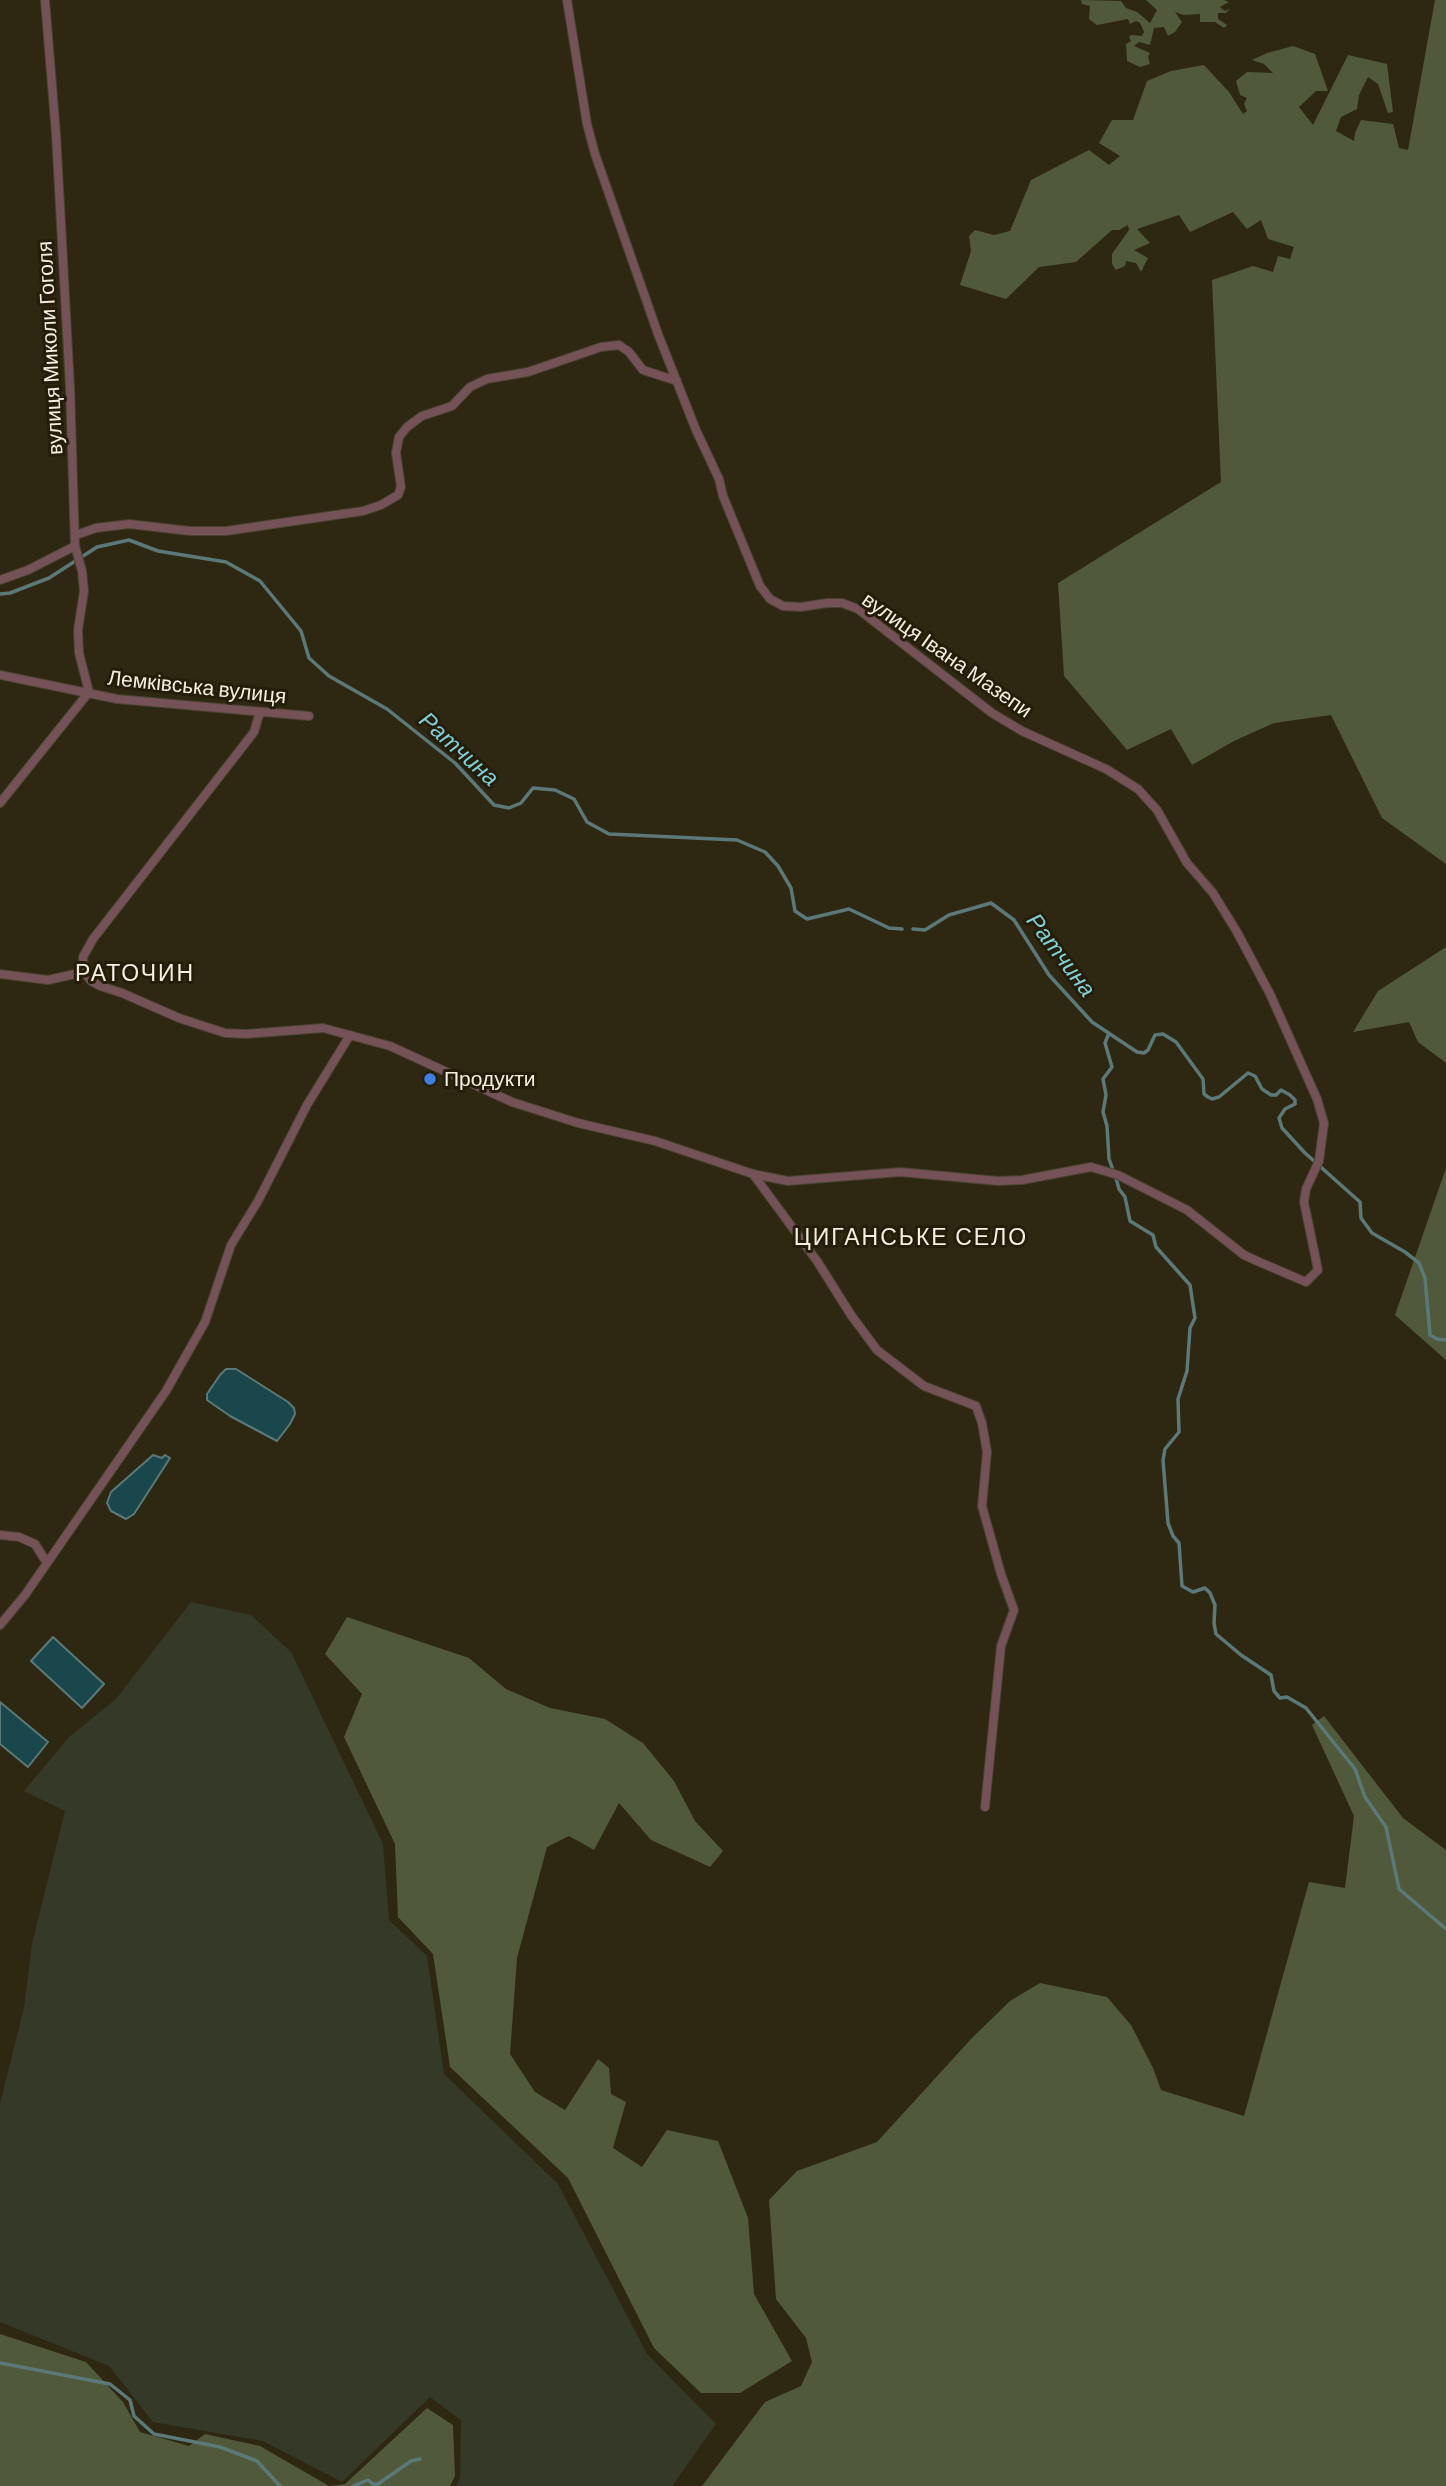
<!DOCTYPE html>
<meta charset="utf-8">
<style>
body{margin:0}
canvas{display:block;background:#2e2712}
</style>
<canvas width="1446" height="2486"></canvas>
<script>
const context = document.querySelector('canvas').getContext('2d');
context.lineJoin = 'round';
function paint(path, color) { context.fillStyle = color; context.fill(path, 'evenodd'); }
const shape = rows => new Path2D(rows.map(r => 'M' + r).join(''));
function trace(path, color, width, dash) { context.strokeStyle = color; context.lineWidth = width; context.lineCap = dash ? 'butt' : 'round'; context.setLineDash(dash || []); context.stroke(path); }
function write(font, color, halo, rows, align = 'center') {
  context.font = font + ' Barlow,sans-serif'; context.lineWidth = 6; context.setLineDash([]); context.textBaseline = 'middle'; context.strokeStyle = halo; context.fillStyle = color; for (const [text, x, y, turn = 0] of rows) {
    context.save(); context.translate(x, y); context.rotate((+turn || 0) * Math.PI / 180); context.textAlign = isNaN(turn) ? turn : align; if (halo) context.strokeText(text, 0, 0); context.fillText(text, 0, 0); context.restore();
  }
}
const green = shape([
 [191,1602,251,1615,291,1652,383,1844,389,1920,427,1956,444,2074,558,2184,647,2354,716,2424,672,2486,456,2486,460,2478,461,2420,430,2397,342,2482,263,2441,153,2422,109,2366,0,2322,0,2104,24,2008,32,1944,65,1811,24,1791,69,1737,116,1699]
]);
const forest = shape([
 [1081,0,1121,1,1126,8,1137,12,1150,23,1157,10,1146,0,1224,0,1229,2,1220,7,1225,11,1230,9,1226,13,1218,13,1218,19,1227,25,1224,28,1215,22,1200,22,1200,14,1184,15,1175,12,1182,22,1175,32,1168,36,1164,27,1154,28,1150,45,1139,42,1134,46,1150,53,1148,57,1150,64,1140,67,1127,61,1126,44,1131,41,1129,37,1131,35,1142,36,1144,32,1140,23,1136,21,1130,24,1128,19,1097,25,1089,19,1090,6,1082,4],
 [1435,0,1446,0,1446,864,1382,818,1331,715,1274,723,1234,741,1192,765,1171,729,1127,750,1064,676,1058,583,1221,482,1212,280,1253,266,1273,272,1278,256,1290,259,1294,247,1268,239,1261,220,1247,229,1233,212,1190,232,1179,215,1137,229,1150,243,1134,250,1148,258,1141,272,1136,263,1126,261,1125,266,1116,270,1112,264,1112,254,1129,230,1128,225,1119,230,1112,230,1076,262,1039,267,1006,299,960,285,971,251,969,236,975,230,994,235,1010,231,1031,180,1089,150,1109,165,1120,156,1099,143,1112,120,1133,120,1147,81,1171,71,1204,65,1229,92,1243,114,1247,111,1244,104,1247,98,1240,95,1236,81,1247,72,1273,73,1264,64,1252,60,1267,53,1293,46,1315,54,1328,91,1316,91,1299,107,1313,125,1348,55,1387,64,1393,112,1388,113,1378,84,1368,77,1359,95,1357,109,1341,117,1336,131,1354,141,1355,133,1361,120,1393,124,1399,148,1408,150],
 [1446,947,1446,1063,1418,1042,1409,1022,1353,1032,1378,991],
 [1446,1168,1446,1360,1395,1315],
 [347,1617,469,1658,506,1689,550,1708,605,1719,643,1743,674,1781,695,1821,723,1851,710,1867,651,1840,619,1803,594,1850,569,1836,547,1847,517,1958,510,2054,535,2092,565,2110,598,2059,609,2068,611,2094,626,2102,613,2148,642,2167,667,2130,718,2141,748,2218,754,2294,792,2361,740,2393,701,2393,654,2348,568,2178,450,2067,433,1954,398,1917,395,1844,344,1737,362,1694,325,1654],
 [1324,1716,1403,1818,1446,1850,1446,2486,702,2486,765,2402,801,2386,812,2362,806,2338,776,2299,769,2200,797,2171,877,2142,972,2038,1010,2001,1040,1983,1107,1997,1131,2025,1153,2068,1161,2090,1244,2116,1309,1882,1345,1888,1354,1816,1312,1725],
 [0,2334,86,2362,123,2402,140,2432,189,2446,205,2434,260,2446,329,2486,0,2486],
 [427,2408,453,2425,455,2476,450,2486,330,2486,345,2484]
]);
const water = shape([
 [226,1369,236,1369,288,1402,294,1408,295,1414,290,1424,277,1441,230,1416,207,1400,207,1394,220,1375,226,1369],
 [153,1455,162,1458,165,1455,170,1458,134,1514,126,1519,111,1511,107,1503,111,1492,153,1455],
 [53,1637,104,1684,82,1708,31,1661,53,1637],
 [0,1702,48,1742,28,1767,0,1744,0,1702]
]);
const stream = shape([
 [0,594,10,593,49,578,97,547,129,540,158,551,226,562,260,581,301,631,309,658,329,676,387,709,455,763,494,805,509,808,521,803,533,788,555,790,574,799,587,822,609,834,737,840,765,852,778,866,791,888,795,911,807,919,849,909,889,928,902,929],
 [913,929,925,930,949,915,991,903,1014,920,1049,975,1092,1022,1137,1052,1144,1053,1148,1050,1155,1035,1163,1034,1176,1042,1203,1079,1204,1094,1208,1097,1212,1099,1219,1097,1248,1073,1255,1076,1262,1089,1271,1095,1276,1095,1281,1090,1290,1095,1295,1100,1295,1104,1285,1109,1279,1118,1282,1128,1305,1153,1360,1202,1361,1218,1372,1233,1405,1252,1419,1263,1425,1278,1430,1335,1437,1339,1446,1340],
 [1109,1033,1105,1043,1112,1067,1103,1079,1106,1095,1103,1112,1107,1126,1109,1159,1113,1170],
 [1116,1178,1119,1189,1125,1197,1130,1221,1153,1235,1156,1247,1190,1285,1195,1318,1190,1328,1187,1371,1178,1399,1179,1432,1165,1449,1163,1460,1168,1523,1173,1536,1179,1543,1182,1586,1193,1592,1205,1588,1210,1593,1215,1605,1214,1623,1216,1634,1241,1655,1271,1675,1274,1691,1280,1698,1287,1697,1306,1708,1355,1769,1365,1797,1386,1827,1399,1889,1446,1929],
 [0,2363,110,2384,130,2400,134,2416,154,2434,220,2447,257,2461,280,2486],
 [353,2486,368,2480,373,2484,378,2484,411,2461,420,2459]
]);
const minor = shape([
 [76,535,96,528,129,524,190,531,226,531,363,511,381,505,398,495,401,487,396,453,399,437,407,427,422,416,452,406,470,387,487,379,528,372,601,347,619,345,629,352,643,370,677,381],
 [0,580,28,570,75,546],
 [0,675,117,699,309,716],
 [0,803,89,692,79,653,78,630,84,591,82,571,75,546,70,387,56,134,45,0],
 [84,972,83,957,93,939,254,732,260,712],
 [0,974,48,980,84,972,91,981,100,986,122,993,179,1018,225,1033,246,1034,323,1028,390,1046,512,1102,578,1123,655,1141,753,1174,788,1181,900,1172,998,1181,1022,1180,1091,1167,1118,1175,1187,1210,1244,1255,1257,1261,1306,1282,1318,1270,1304,1202,1306,1189,1319,1161,1324,1123,1317,1099,1270,994,1237,932,1213,893,1187,863,1157,810,1138,789,1106,769,1022,731,992,713,858,609,842,603,827,603,801,607,783,606,770,599,760,586,723,496,719,479,696,430,658,334,595,154,587,124,567,0],
 [753,1174,817,1261,851,1315,877,1350,924,1386,976,1406,982,1423,987,1452,982,1506,1001,1574,1014,1610,1001,1646,985,1807],
 [0,1535,19,1537,35,1544,47,1563],
 [0,1625,25,1595,166,1391,205,1322,231,1245,258,1201,307,1105,350,1035]
]);
const markers = [
 [430,1079,7,"#3f7fe0"]
];
const streetNames = [
 ["вулиця Миколи Гоголя",50,348,-93],
 ["вулиця Івана Мазепи",947,655,35],
 ["Лемківська вулиця",197,687,6]
];
const poiNames = [
 ["Продукти",444,1079]
];
const waterNames = [
 ["Ратчина",459,749,42],
 ["Ратчина",1061,955,53]
];
const neighbourhoodNames = [
 ["РАТОЧИН",135,973],
 ["ЦИГАНСЬКЕ СЕЛО",911,1237]
];
paint(green, '#343a27');
paint(forest, '#50593a');
paint(water, '#1a474c');
trace(water, '#5b7979', 2);
trace(stream, '#5b7979', 3.5);
trace(minor, '#49432f', 10);
trace(minor, '#755158', 8);
for (const [x, y, r, color] of markers) { const dot = new Path2D(); dot.arc(x, y, r, 0, 2 * Math.PI); context.fillStyle = color; context.fill(dot); trace(dot, '#241d09', 2.5); }
write('21px', '#f2eee1', '#241d09', streetNames);
write('21px', '#f2eee1', '#241d09', poiNames, 'left');
write('italic 23px', '#80d0d8', '#241d09', waterNames);
context.letterSpacing = '2px';
write('23px', '#f2eee1', '#241d09', neighbourhoodNames);
context.letterSpacing = '0px';
</script>
